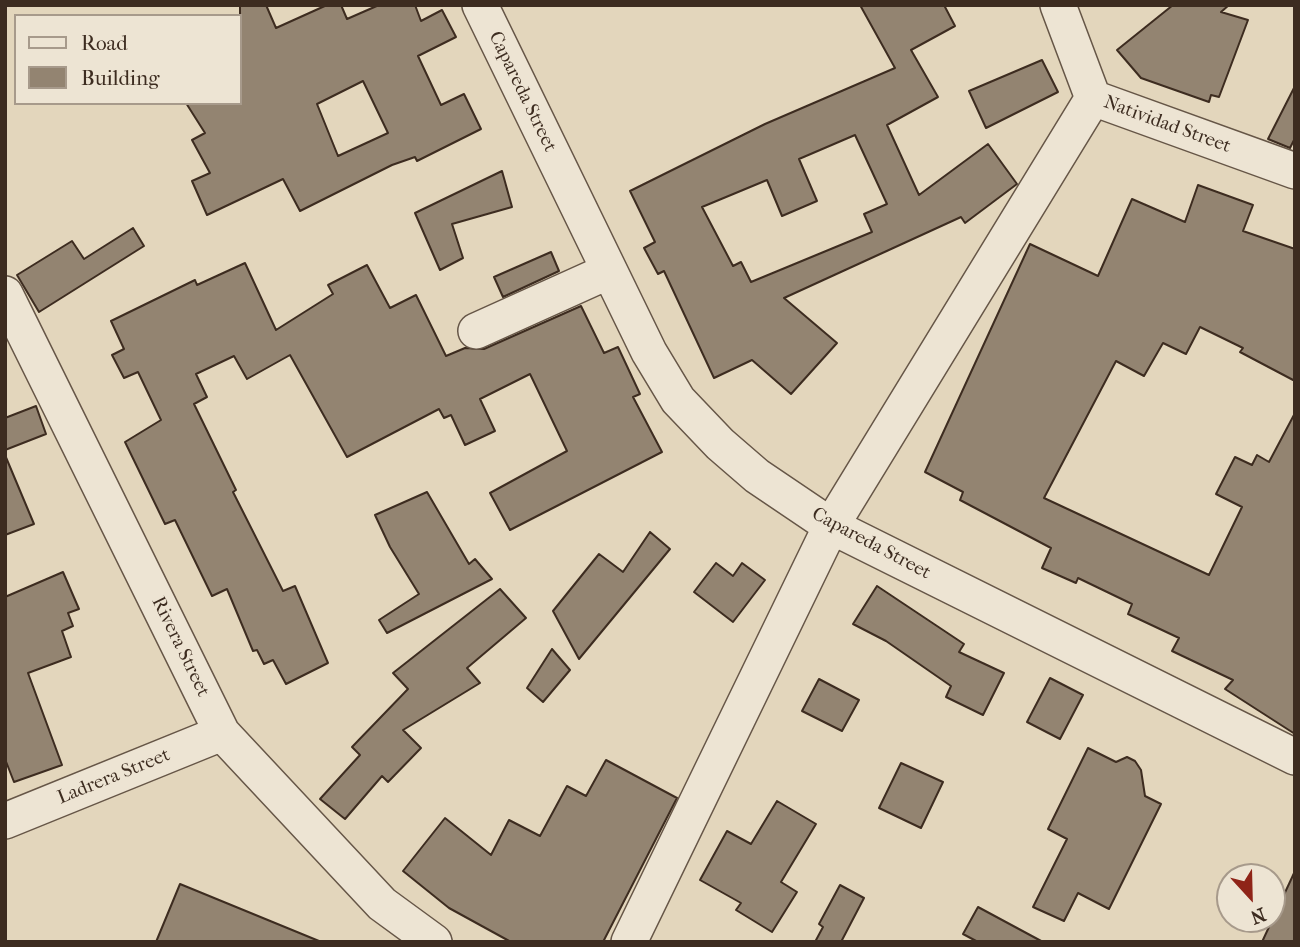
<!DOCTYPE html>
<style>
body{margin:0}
#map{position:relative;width:1300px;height:947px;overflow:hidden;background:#e3d6bc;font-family:"IM FELL French Canon",serif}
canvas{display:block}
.frame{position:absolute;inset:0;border:7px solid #3d2c20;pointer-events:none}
.legend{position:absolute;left:14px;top:14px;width:228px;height:91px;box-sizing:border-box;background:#ede4d3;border:2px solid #a79a8b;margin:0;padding:9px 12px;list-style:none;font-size:21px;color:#3d2c20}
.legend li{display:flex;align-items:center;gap:14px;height:35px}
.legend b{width:35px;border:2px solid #a79a8b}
.north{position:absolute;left:1216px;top:863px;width:70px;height:70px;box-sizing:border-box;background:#ede4d3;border:2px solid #a79a8b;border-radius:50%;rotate:158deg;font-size:19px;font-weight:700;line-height:28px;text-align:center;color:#3d2c20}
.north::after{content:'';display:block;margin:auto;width:24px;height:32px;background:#8f2418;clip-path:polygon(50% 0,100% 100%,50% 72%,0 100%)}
</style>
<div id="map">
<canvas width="1300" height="947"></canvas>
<div class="frame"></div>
<ul class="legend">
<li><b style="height:9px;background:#ede4d3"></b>Road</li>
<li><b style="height:19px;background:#938471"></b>Building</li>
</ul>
<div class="north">N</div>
</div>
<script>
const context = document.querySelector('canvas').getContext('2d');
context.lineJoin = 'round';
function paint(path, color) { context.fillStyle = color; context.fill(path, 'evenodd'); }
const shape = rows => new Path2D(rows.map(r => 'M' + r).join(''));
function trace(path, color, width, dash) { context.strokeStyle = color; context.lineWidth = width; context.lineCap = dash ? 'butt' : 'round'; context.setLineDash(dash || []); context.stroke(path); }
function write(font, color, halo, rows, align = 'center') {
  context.font = font + ' "IM FELL French Canon",serif'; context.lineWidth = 6; context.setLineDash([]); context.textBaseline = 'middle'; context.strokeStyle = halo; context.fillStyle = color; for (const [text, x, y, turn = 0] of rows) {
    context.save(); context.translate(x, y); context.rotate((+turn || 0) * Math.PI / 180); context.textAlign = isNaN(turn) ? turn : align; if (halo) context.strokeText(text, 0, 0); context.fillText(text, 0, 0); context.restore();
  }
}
const building = shape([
 [240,5,266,5,276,28,327,5,341,5,347,19,379,5,415,5,421,21,442,10,456,37,418,56,441,105,464,94,481,129,417,161,415,157,392,165,300,211,283,179,207,215,192,181,210,173,192,140,205,133,186,103,240,103,240,5],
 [363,81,388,133,338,156,317,104,363,81],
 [860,5,944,5,955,26,911,50,938,97,887,125,919,195,988,144,1017,184,965,223,961,217,784,298,837,343,791,394,752,360,714,378,664,271,658,274,644,248,655,242,630,191,765,124,895,68,860,5],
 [855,135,887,204,864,214,872,232,751,282,741,262,733,266,702,207,767,180,782,216,817,201,799,159,855,135],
 [1173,5,1229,5,1221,12,1248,20,1219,97,1211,95,1209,102,1141,78,1117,50,1173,5],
 [1042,60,1058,92,986,128,969,91,1042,60],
 [1295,86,1295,138,1290,148,1268,139,1295,86],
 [502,171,512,207,452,224,463,258,440,270,415,213,502,171],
 [1198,185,1253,205,1243,231,1295,249,1295,381,1240,352,1243,348,1200,327,1186,354,1163,343,1144,376,1116,361,1044,498,1209,575,1242,507,1216,494,1235,457,1252,465,1257,455,1269,462,1295,413,1295,734,1225,689,1233,680,1172,651,1179,638,1128,614,1132,604,1078,578,1076,583,1042,568,1051,548,960,500,963,492,925,472,1030,244,1098,276,1132,199,1185,222,1198,185],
 [133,228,144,246,39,312,17,275,72,241,84,259,133,228],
 [551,252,559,271,503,297,494,277,551,252],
 [245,263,276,330,333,294,328,285,367,265,390,308,416,295,446,356,465,348,484,349,581,306,604,353,618,347,640,394,633,397,662,452,510,530,490,493,567,451,530,374,480,399,495,431,465,445,451,415,444,418,439,409,347,457,290,355,247,379,234,356,196,374,207,397,194,404,236,490,233,492,283,591,295,586,328,663,286,684,273,660,264,664,257,650,253,651,227,589,212,596,175,520,165,524,125,442,161,420,138,372,124,378,112,355,124,349,111,321,195,280,197,285,245,263],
 [36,406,46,434,5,450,5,418,36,406],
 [5,455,34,524,5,535,5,455],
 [427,492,469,564,475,559,492,579,387,633,379,620,419,594,390,547,375,515,427,492],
 [650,532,670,549,579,659,553,611,599,554,623,572,650,532],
 [716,563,733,576,742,563,765,580,733,622,694,592,716,563],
 [63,572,79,609,68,613,73,626,62,631,71,657,28,673,62,765,14,782,5,759,5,597,63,572],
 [877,586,964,644,959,652,1004,673,983,715,946,697,951,686,886,641,853,624,877,586],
 [500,589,526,618,467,668,480,683,403,730,421,748,388,782,382,776,345,819,320,799,360,755,352,747,408,689,393,673,500,589],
 [552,649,570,670,543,702,527,688,552,649],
 [1050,678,1083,695,1060,739,1027,722,1050,678],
 [819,679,859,700,842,731,802,711,819,679],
 [1088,748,1116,762,1127,757,1135,761,1141,770,1145,796,1161,804,1109,909,1078,893,1064,921,1033,907,1067,839,1048,829,1088,748],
 [606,760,677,798,603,942,511,942,449,908,403,871,445,818,491,855,509,820,540,836,567,786,586,796,606,760],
 [901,763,943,782,921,828,879,808,901,763],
 [777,801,816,824,781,882,797,892,772,932,736,910,741,903,700,880,727,831,751,844,777,801],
 [1295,871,1295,942,1262,942,1295,871],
 [180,884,319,941,319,942,156,942,180,884],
 [840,885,864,898,841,942,815,942,823,927,819,924,840,885],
 [978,907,1043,942,978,942,963,934,978,907]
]);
const minor = shape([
 [480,5,649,352,678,400,720,444,757,476,831,526,1295,757],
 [1058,5,1093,98,1295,171],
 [5,294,222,733,382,904,434,942],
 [476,331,609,271],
 [5,821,222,733],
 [629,942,831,526,1093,98]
]);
const streetNames = [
 ["Capareda Street",522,92,64],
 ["Natividad Street",1167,125,20],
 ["Capareda Street",871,544,28],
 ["Rivera Street",180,647,64],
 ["Ladrera Street",114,777,-22]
];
paint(building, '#938471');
trace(building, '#3d2c20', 2);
trace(minor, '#665647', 38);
trace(minor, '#ede4d3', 35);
write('19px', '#3d2c20', '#ede4d3', streetNames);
</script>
